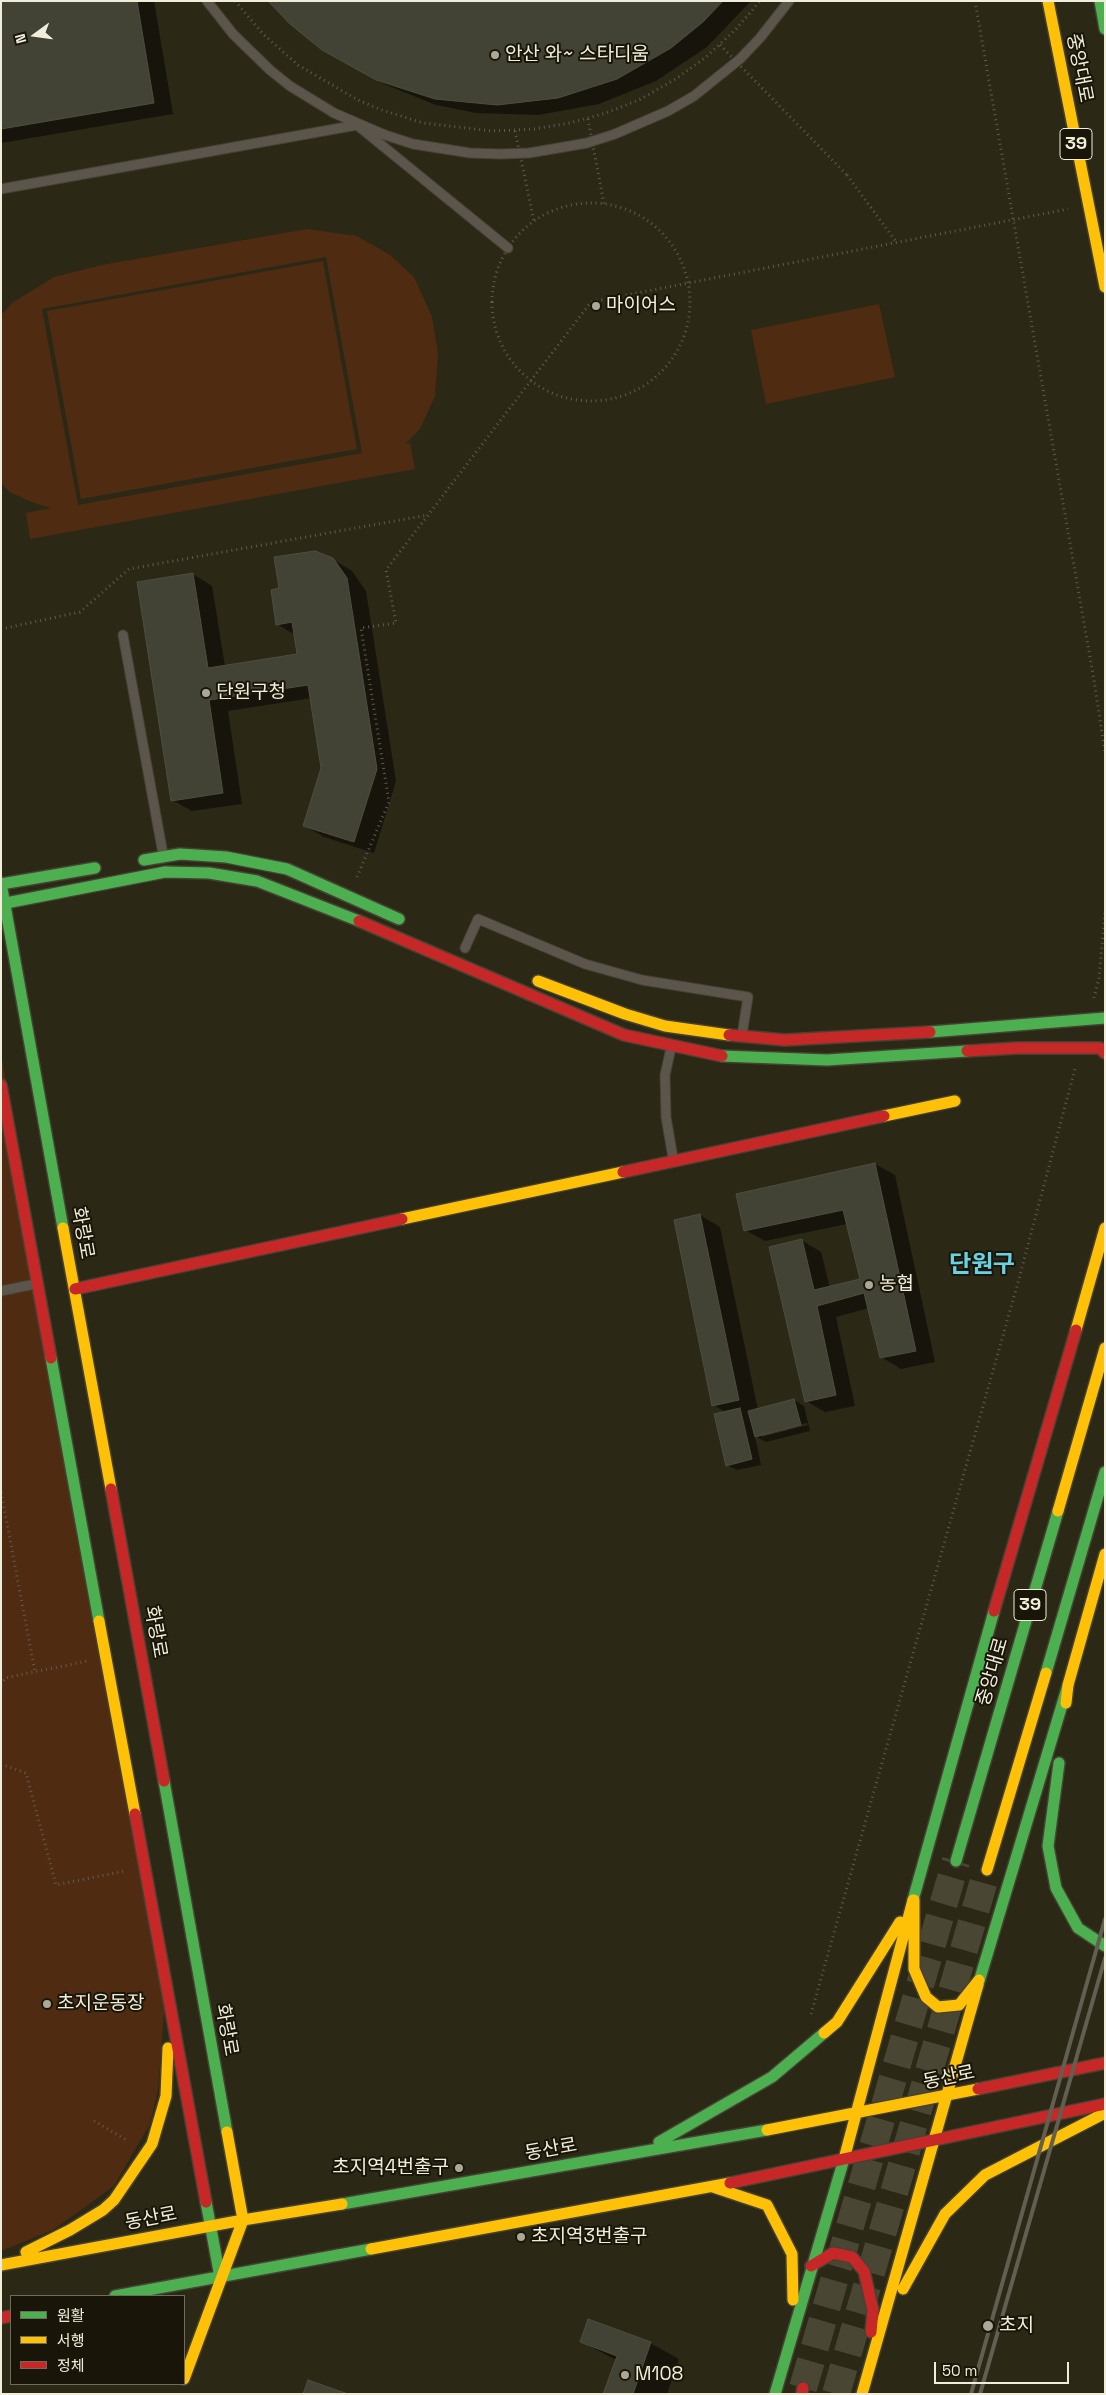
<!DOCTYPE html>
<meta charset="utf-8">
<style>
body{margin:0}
#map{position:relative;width:1106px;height:2395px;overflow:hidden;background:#2b2816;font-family:"Space Grotesk","Noto Sans KR",sans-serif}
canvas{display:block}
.frame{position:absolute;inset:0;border:2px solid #f1eddb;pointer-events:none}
.legend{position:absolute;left:10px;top:2295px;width:175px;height:90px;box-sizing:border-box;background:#191609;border:1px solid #6f6c5d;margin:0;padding:6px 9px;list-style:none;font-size:15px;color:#f1eddb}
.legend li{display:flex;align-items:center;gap:10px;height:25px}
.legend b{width:25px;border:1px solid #6f6c5d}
.north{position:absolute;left:10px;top:10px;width:50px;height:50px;-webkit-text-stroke:4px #191609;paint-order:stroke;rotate:256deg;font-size:14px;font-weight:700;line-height:20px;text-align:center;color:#f1eddb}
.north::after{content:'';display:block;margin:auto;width:18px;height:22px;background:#f1eddb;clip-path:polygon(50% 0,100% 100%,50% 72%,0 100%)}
.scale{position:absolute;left:934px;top:2362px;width:135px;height:22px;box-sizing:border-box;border:2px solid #f1eddb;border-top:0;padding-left:6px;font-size:15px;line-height:18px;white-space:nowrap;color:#f1eddb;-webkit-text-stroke:4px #191609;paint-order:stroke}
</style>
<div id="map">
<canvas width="1106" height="2395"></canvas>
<div class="frame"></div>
<ul class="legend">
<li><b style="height:6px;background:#4caf50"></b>원활</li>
<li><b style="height:6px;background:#ffc107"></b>서행</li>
<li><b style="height:6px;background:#c62828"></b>정체</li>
</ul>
<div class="north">N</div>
<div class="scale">50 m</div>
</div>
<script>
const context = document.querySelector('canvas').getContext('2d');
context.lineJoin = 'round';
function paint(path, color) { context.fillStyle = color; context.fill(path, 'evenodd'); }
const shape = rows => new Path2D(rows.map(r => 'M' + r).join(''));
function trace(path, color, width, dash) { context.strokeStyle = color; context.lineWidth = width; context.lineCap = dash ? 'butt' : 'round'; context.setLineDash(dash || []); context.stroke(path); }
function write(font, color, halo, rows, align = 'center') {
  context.font = font + ' "Space Grotesk","Noto Sans KR",sans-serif'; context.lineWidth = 4; context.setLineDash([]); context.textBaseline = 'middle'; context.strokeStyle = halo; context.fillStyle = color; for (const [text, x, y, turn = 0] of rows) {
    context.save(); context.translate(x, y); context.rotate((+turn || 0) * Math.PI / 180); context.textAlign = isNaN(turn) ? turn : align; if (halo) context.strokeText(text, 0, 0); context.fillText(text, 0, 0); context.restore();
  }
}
const green = shape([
 [307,229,357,236,390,255,414,277,432,317,438,354,435,396,420,429,405,444,410,443,415,469,30,539,26,513,51,508,31,502,10,492,1,483,1,315,12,303,54,277,102,265],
 [326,257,362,453,78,505,42,309],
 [323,261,357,449,81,499,47,311],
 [879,304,895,377,766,404,751,330],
 [1,1054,166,1986,158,2090,150,2124,114,2186,53,2230,1,2251]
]);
const shadow = shape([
 [1,1,154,1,173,114,1,143],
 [271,1,751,1,707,47,656,81,599,104,538,115,476,113,436,105,379,82,323,49],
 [332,559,352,571,366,591,396,781,374,853,324,837,305,826,322,768,312,698,228,711,242,804,192,811,172,800,193,574,212,586,225,666,298,655,295,635,277,624,281,589],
 [875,1164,895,1175,935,1362,901,1369,881,1357,869,1308,836,1317,855,1406,825,1412,806,1401,801,1240,821,1252,830,1288,861,1280,847,1224,765,1241,745,1230],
 [700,1215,720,1227,758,1410,794,1400,804,1406,810,1431,766,1442,755,1436,761,1465,737,1470,727,1465,726,1412,713,1405],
 [807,1423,808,1425,762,1437,762,1434],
 [582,2342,650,2343,679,2359,667,2394,604,2394,616,2360]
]);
const building = shape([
 [1,1,137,1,154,103,1,129,1,1],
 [268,1,723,1,703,22,671,48,617,79,558,98,497,105,435,99,376,80,322,50,290,24,268,1],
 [315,551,333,558,347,578,377,769,354,842,303,826,321,768,308,685,209,700,223,793,171,801,137,582,193,573,208,668,297,654,292,622,276,625,271,590,279,588,274,557,315,551],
 [875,1163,916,1351,880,1358,864,1293,817,1306,836,1395,805,1402,769,1247,802,1239,814,1290,860,1279,843,1210,744,1231,736,1194,875,1163],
 [700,1214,739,1400,712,1406,674,1220,700,1214],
 [794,1399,801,1425,755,1437,748,1411,794,1399],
 [740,1408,752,1459,726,1466,714,1414,740,1408],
 [588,2319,651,2342,633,2394,603,2394,617,2356,580,2342,588,2319],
 [308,2380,348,2394,303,2394,308,2380]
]);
const primaryTunnel = shape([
 [803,2388,956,1861],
 [836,2394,987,1870]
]);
const path = shape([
 [235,1,263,34,298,65,358,100,379,109,423,123,492,131,534,129,570,123,606,113,641,99,674,80,705,58,736,29,760,1],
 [975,1,1094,680,1105,753],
 [847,175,897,243],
 '492 302a99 99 0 1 1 198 0a99 99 0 1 1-198 0Z',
 [1,629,80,612,129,569,428,515],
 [357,877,389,802,361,628,396,623,386,570,591,302,1068,209],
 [1094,998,1099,978,1105,912],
 [1,1492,35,1672],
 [1,1685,5,1678,87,1661],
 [1,1764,26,1773,56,1885,125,1871],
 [811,2014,1017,1286,1075,1069],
 [94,2121,128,2141]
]);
const lane = shape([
 [207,1,233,34,270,70,290,86,334,113,385,135,413,144,470,153,500,154,529,153,587,143,615,134,668,111,694,96,740,59,760,38,789,1],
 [1,189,357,125,508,248],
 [123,635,163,854],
 [465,948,478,919,585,964,642,980,748,997,742,1035],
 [671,1048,665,1075,666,1117,673,1158],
 [1,1291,35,1284]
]);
const fast = shape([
 [1100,1,1105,29],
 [144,860,180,854,226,857,287,869,399,919],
 [1,883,63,1228],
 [1,884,95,868],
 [1,904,165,872,209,873,257,881,359,921],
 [930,1032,1105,1018],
 [722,1056,827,1060,967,1051],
 [51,1358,99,1621],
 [1046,1673,1105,1472],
 [1059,1763,1048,1846,1056,1888,1078,1928,1105,1946],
 [164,1781,227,2132],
 [956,1861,1058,1511],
 [913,1900,994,1611],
 [978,1985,1068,1685],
 [659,2142,772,2077,824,2033],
 [206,2202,220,2277],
 [342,2204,767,2130],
 [115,2296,371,2249],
 [775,2394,844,2159]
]);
const slow = shape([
 [1048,1,1105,287],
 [538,981,625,1014,665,1026,729,1035],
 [884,1116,955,1101],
 [402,1219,623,1172],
 [63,1228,111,1489],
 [1076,1330,1105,1228],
 [1058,1511,1105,1348],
 [99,1621,135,1814],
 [1066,1703,1068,1685,1105,1554],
 [987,1870,1046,1673],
 [914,1900,914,1969,926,1997,938,2007,959,2005,979,1980],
 [824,2033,837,2022,900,1922],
 [767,2130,978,2089],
 [844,2159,913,1900],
 [713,2187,767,2205,792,2254,793,2300],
 [371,2249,730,2183],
 [26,2252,70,2230,103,2210,114,2200,152,2144,166,2096,168,2048],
 [1,2265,243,2220,342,2204],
 [903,2289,945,2214,985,2175,1105,2113],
 [184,2379,243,2220,227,2132],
 [862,2394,978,1985]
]);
const jam = shape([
 [359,921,624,1035,722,1056],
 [729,1035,785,1040,930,1032],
 [967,1051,1017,1048,1100,1048,1105,1053],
 [1,1085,51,1358],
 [623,1172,884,1116],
 [75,1289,402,1219],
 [111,1489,164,1781],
 [994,1611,1076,1330],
 [135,1814,206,2202],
 [978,2089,1105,2063],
 [730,2183,1105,2104],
 [811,2266,833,2253,852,2257,864,2271,873,2310,871,2332],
 [1,2318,11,2316],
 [802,2394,803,2388]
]);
const rail = shape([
 [971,2394,1105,1919],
 [980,2394,1105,1958]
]);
const pathBridge = shape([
 [720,45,847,175],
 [588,119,604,204],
 [515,131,534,221]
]);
const markers = [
 [495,55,5,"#aca896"],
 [596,306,5,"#aca896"],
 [206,693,5,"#aca896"],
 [869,1285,5,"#aca896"],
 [47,2004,5,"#aca896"],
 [459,2168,5,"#aca896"],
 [521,2237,5,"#aca896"],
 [988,2326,6,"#aca896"],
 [625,2375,5,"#aca896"]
];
const shields = [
 [1076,144,32],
 [1030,1605,32]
];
const shieldNames = [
 ["39",1076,144],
 ["39",1030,1605]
];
const poiNames = [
 ["안산 와~ 스타디움",505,55],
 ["마이어스",606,306],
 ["단원구청",216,693],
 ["농협",879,1285],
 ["초지운동장",57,2004],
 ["초지역4번출구",449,2168,"right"],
 ["초지역3번출구",531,2237],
 ["초지",999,2326],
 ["M108",635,2375]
];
const streetNames = [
 ["중앙대로",1079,68,79],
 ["화랑로",82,1233,80],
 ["화랑로",155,1632,80],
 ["중앙대로",993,1672,-74],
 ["화랑로",226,2030,80],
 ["동산로",949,2078,-12],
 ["동산로",551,2150,-10],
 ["동산로",151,2219,-11]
];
const districtNames = [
 ["단원구",982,1265]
];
paint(green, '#4f2c11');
paint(shadow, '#0007');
paint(building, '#434335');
trace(building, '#4e4e40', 1);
trace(primaryTunnel, '#494634', 28, [28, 14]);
trace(lane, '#454233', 11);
trace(fast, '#454233', 14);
trace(slow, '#454233', 14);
trace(jam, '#454233', 14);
trace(path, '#605b50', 3, [1, 4]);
trace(lane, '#5b554b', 9);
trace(fast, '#4caf50', 11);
trace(slow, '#ffc107', 11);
trace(jam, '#c62828', 11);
trace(rail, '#625f52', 4);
trace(pathBridge, '#605b50', 3, [1, 4]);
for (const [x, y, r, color] of markers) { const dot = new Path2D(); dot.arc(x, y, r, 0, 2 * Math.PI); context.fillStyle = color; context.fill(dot); trace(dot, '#191609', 2); }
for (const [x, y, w] of shields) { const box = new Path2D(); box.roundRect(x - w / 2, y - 15.5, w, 31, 4); context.fillStyle = '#191609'; context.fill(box); trace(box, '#f1eddb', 1); }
write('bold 18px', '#f1eddb', null, shieldNames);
write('19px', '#f1eddb', '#191609', poiNames, 'left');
write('19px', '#f1eddb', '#191609', streetNames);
write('bold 24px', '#69d1e4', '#191609', districtNames);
</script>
